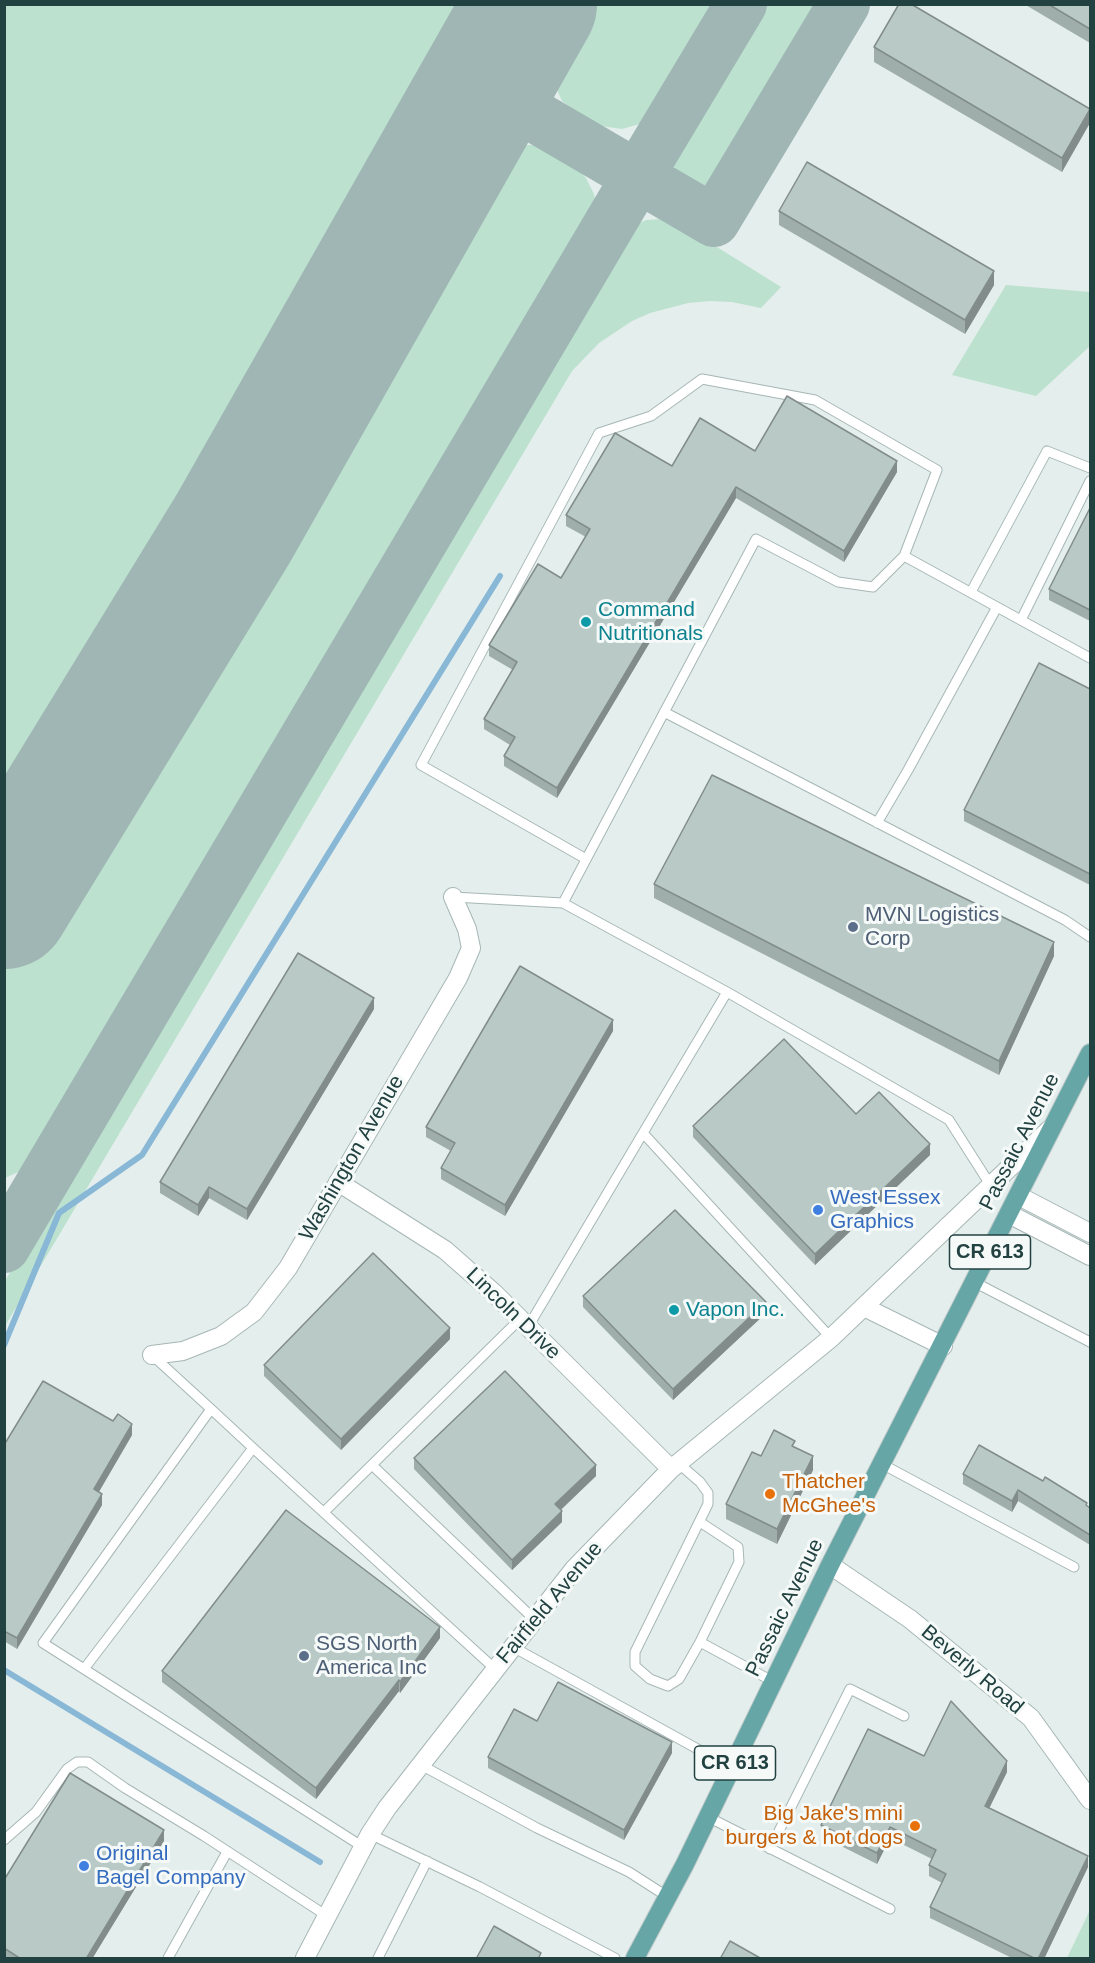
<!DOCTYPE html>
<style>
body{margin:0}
#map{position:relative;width:1095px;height:1963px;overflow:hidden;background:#e4eeec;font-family:Arial,sans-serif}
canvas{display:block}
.frame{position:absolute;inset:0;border:6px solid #224241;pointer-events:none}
</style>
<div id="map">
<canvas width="1095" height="1963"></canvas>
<div class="frame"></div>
</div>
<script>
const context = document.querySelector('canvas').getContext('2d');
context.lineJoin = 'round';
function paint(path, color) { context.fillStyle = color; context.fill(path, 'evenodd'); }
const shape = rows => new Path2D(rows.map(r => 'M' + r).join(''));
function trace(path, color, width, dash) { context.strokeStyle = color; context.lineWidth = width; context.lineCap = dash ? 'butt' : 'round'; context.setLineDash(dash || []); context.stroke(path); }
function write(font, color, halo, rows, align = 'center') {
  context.font = font + ' Arial,sans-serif'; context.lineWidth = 6; context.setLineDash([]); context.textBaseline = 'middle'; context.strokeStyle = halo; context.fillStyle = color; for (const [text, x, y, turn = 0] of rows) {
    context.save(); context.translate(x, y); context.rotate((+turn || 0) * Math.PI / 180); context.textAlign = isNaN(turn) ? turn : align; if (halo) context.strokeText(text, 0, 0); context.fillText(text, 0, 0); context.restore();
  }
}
const green = shape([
 [5,4,486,5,5,819,4,5],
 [572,4,717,4,717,5,666,90,643,123,622,129,601,126,581,116,562,101,554,83,549,49,555,33],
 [761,5,823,5,722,178,715,184,705,188,689,187,678,176,671,159,681,138],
 [514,145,534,145,554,151,572,163,586,178,594,194,597,210,47,1140,25,1169,5,1178,5,965,477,169,494,153],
 [664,219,688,229,781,287,761,308,732,302,710,301,688,303,650,313,632,321,599,343,572,371,5,1326,5,1281,611,257,629,228,646,220],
 [1006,285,1090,292,1090,346,1036,396,952,375],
 [1090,1910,1090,1958,1067,1958]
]);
const stream = shape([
 [4,1345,59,1213,142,1155,500,576],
 [4,1670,320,1862]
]);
const taxiway = shape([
 [483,86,714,221,844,4],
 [4,1247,638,176,741,4]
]);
const runway = shape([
 [4,903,233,529,531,4]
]);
const lane = shape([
 [971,592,1047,451,1090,468],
 [1021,620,1090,481],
 [664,712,1065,920,1090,937],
 [877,823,908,770,997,607],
 [586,859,421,765,599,433,651,416,702,379,815,400,937,470,904,556],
 [453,897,563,903],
 [643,1133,727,992],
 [991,1186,949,1120,727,992,563,903,756,539,838,582,873,587,904,556,1090,658],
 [974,1282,1090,1342],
 [528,1327,643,1133,831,1338],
 [152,1355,211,1409,43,1643,84,1669,253,1448,495,1669],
 [211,1409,253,1448],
 [678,1463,700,1482,708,1493,708,1504,635,1652,635,1666,650,1679,668,1686,679,1679,700,1642,739,1562,738,1547,700,1522],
 [882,1464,1074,1567],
 [372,1465,534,1619],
 [324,1512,520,1319],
 [700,1642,774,1682],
 [513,1647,732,1768],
 [84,1669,363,1847],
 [421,1765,537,1828,629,1872,668,1897],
 [708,1817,890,1909],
 [370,1834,480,1887,615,1958],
 [4,1840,36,1812,67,1769,77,1762,88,1762,125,1788,204,1836,327,1916],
 [770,1849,850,1689,904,1716],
 [168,1958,227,1852],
 [378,1958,427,1861]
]);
const street = shape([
 [338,1182,445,1250,494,1293,671,1469],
 [1019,1196,1090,1233],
 [1009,1214,1090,1256],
 [864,1307,943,1346],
 [152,1355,183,1351,221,1336,254,1312,288,1268,458,978,471,948,467,929,453,897],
 [830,1565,910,1619,1031,1718,1090,1800],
 [305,1958,370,1834,387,1808,574,1569,671,1469,831,1338,1050,1129]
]);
const primary = shape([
 [635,1958,685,1864,830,1565,1090,1053]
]);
const wall = shape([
 [1024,4,1090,4,1090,43],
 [874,47,1090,109,1062,172,874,62],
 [779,211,994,285,965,334,779,225],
 [672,466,897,472,844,562,736,498,557,798,504,766,504,756,510,745,484,729,484,719,513,670,489,656,489,645,561,578,586,537,566,526,566,515],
 [1090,508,1090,621,1049,600,1049,589],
 [1090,689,1090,885,964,821,964,810],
 [654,884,1054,956,999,1075,654,898],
 [374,1009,247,1220,209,1198,198,1216,160,1193,160,1182],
 [613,1031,505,1216,441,1179,441,1168,451,1151,426,1137,426,1127],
 [856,1114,930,1155,815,1265,693,1137,693,1126],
 [583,1296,766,1313,673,1400,583,1307],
 [450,1339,341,1450,264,1376,264,1365],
 [132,1435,99,1492,102,1505,17,1649,4,1641,4,1445],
 [761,1456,813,1470,777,1544,726,1519,726,1504],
 [414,1458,596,1476,561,1510,562,1522,512,1570,414,1469],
 [963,1474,1087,1506,1090,1508,1090,1548,1090,1545,1018,1501,1012,1512,963,1484],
 [440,1638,400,1693,399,1691,316,1799,162,1682,162,1671],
 [537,1721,672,1753,624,1840,488,1768,488,1757],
 [924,1756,1007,1772,989,1808,1088,1867,1044,1959,1014,1959,930,1918,930,1907,942,1883,929,1876,929,1865,932,1859,890,1838,877,1864,821,1836,821,1825],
 [164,1841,92,1959,4,1959,4,1880]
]);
const shadedWall = shape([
 [1090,109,1090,123,1062,172,1062,158],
 [994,271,994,285,965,334,965,320],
 [897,461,897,472,844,562,844,551],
 [736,487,736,498,557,798,557,788],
 [1054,942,1054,956,999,1075,999,1061],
 [374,998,374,1009,247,1220,247,1209],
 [613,1020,613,1031,505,1216,505,1205],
 [930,1144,930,1155,815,1265,815,1254],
 [209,1187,209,1198,198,1216,198,1205],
 [766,1302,766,1313,673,1400,673,1389],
 [450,1328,450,1339,341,1450,341,1439],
 [132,1424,132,1435,94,1500,94,1489],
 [813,1456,813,1470,777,1544,777,1529],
 [596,1465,596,1476,555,1515,555,1504],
 [1018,1490,1018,1501,1012,1512,1012,1501],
 [102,1494,102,1505,17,1649,17,1638],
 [562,1511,562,1522,512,1570,512,1560],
 [440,1627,440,1638,400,1693,400,1682],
 [399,1680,399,1691,316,1799,316,1788],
 [672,1742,672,1753,624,1840,624,1830],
 [1007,1761,1007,1772,985,1817,985,1806],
 [890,1827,890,1838,877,1864,877,1853],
 [164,1830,164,1841,92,1959,86,1959],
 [1088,1856,1088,1867,1044,1959,1038,1959]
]);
const building = shape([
 [899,4,911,4,1090,109,1062,158,874,47,899,4],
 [1048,4,1090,4,1090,29,1048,4],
 [807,162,994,271,965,320,779,211,807,162],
 [787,396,897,461,844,551,736,487,557,788,504,756,515,737,484,719,517,662,489,645,538,564,561,578,590,529,566,515,615,433,672,466,700,418,755,451,787,396],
 [1090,508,1090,610,1049,589,1090,508],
 [1039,663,1090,689,1090,874,964,810,1039,663],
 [712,775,1054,942,999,1061,654,884,712,775],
 [298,953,374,998,247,1209,209,1187,198,1205,160,1182,298,953],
 [520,966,613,1020,505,1205,441,1168,455,1143,426,1127,520,966],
 [784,1039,856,1114,879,1092,930,1144,815,1254,693,1126,784,1039],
 [675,1210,766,1302,673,1389,583,1296,675,1210],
 [373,1253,450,1328,341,1439,264,1365,373,1253],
 [505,1371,596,1465,555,1504,562,1511,512,1560,414,1458,505,1371],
 [43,1381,113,1421,118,1414,132,1424,94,1489,102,1494,17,1638,4,1631,4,1445,43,1381],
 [774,1430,795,1441,792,1446,813,1456,777,1529,726,1504,752,1452,761,1456,774,1430],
 [979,1445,1043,1481,1045,1477,1087,1503,1086,1505,1090,1508,1090,1535,1018,1490,1012,1501,963,1474,979,1445],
 [286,1510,440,1627,400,1682,399,1680,316,1788,162,1671,286,1510],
 [558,1682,672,1742,624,1830,488,1757,514,1709,537,1721,558,1682],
 [951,1701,1007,1761,985,1806,1088,1856,1038,1959,1036,1959,930,1907,946,1874,929,1865,936,1850,890,1827,877,1853,821,1825,868,1729,924,1756,951,1701],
 [70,1773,164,1830,86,1959,21,1959,4,1948,4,1880,70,1773],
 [494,1926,541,1953,538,1959,476,1959,494,1926],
 [730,1941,762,1959,720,1959,730,1941]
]);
const markers = [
 [586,622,6,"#0f9aa8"],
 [853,927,6,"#5c6f8a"],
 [818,1210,6,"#3f7fe0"],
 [674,1310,6,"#0f9aa8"],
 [770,1494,6,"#e8710a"],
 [304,1656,6,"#5c6f8a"],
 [915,1826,6,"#e8710a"],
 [84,1866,6,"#3f7fe0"]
];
const shields = [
 [990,1252,81],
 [735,1763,81]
];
const shieldNames = [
 ["CR 613",990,1252],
 ["CR 613",735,1763]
];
const cultureNames = [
 ["Command",598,610],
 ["Nutritionals",598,634],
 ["Vapon Inc.",686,1310]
];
const serviceNames = [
 ["MVN Logistics",865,915],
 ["Corp",865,939],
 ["SGS North",316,1644],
 ["America Inc",316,1668]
];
const streetNames = [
 ["Passaic Avenue",1020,1142,-63],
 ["Washington Avenue",352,1158,-60],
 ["Lincoln Drive",513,1314,44],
 ["Fairfield Avenue",550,1603,-50],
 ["Passaic Avenue",785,1608,-64],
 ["Beverly Road",972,1670,40]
];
const shopNames = [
 ["West Essex",830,1198],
 ["Graphics",830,1222],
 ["Original",96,1854],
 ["Bagel Company",96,1878]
];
const foodNames = [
 ["Thatcher",782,1482],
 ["McGhee's",782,1506],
 ["Big Jake's mini",903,1814,"right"],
 ["burgers & hot dogs",903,1838,"right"]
];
paint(green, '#bce1cf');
trace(stream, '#89b7d6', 6);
trace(taxiway, '#a0b6b4', 52);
trace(runway, '#a0b6b4', 132);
trace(lane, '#a6b7b5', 11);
trace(street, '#a6b7b5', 20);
trace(primary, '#c1caca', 20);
trace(lane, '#fff', 9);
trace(street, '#fff', 18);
trace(primary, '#66a6a6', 18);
paint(wall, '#9faeaa');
paint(shadedWall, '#828d8b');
paint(building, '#b9cac6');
trace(building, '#828d8b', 1.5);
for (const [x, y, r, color] of markers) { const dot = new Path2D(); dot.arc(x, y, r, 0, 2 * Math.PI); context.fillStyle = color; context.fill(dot); trace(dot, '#f5faf9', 2); }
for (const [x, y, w] of shields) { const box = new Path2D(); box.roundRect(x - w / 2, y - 17, w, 34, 4.5); context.fillStyle = '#f5faf9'; context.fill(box); trace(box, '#224241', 1.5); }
write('bold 20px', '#224241', null, shieldNames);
write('21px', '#0d838f', '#f5faf9', cultureNames, 'left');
write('21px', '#4e5e75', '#f5faf9', serviceNames, 'left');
write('21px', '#224241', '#f5faf9', streetNames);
write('21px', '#366cbe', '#f5faf9', shopNames, 'left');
write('21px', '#c56008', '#f5faf9', foodNames, 'left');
</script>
